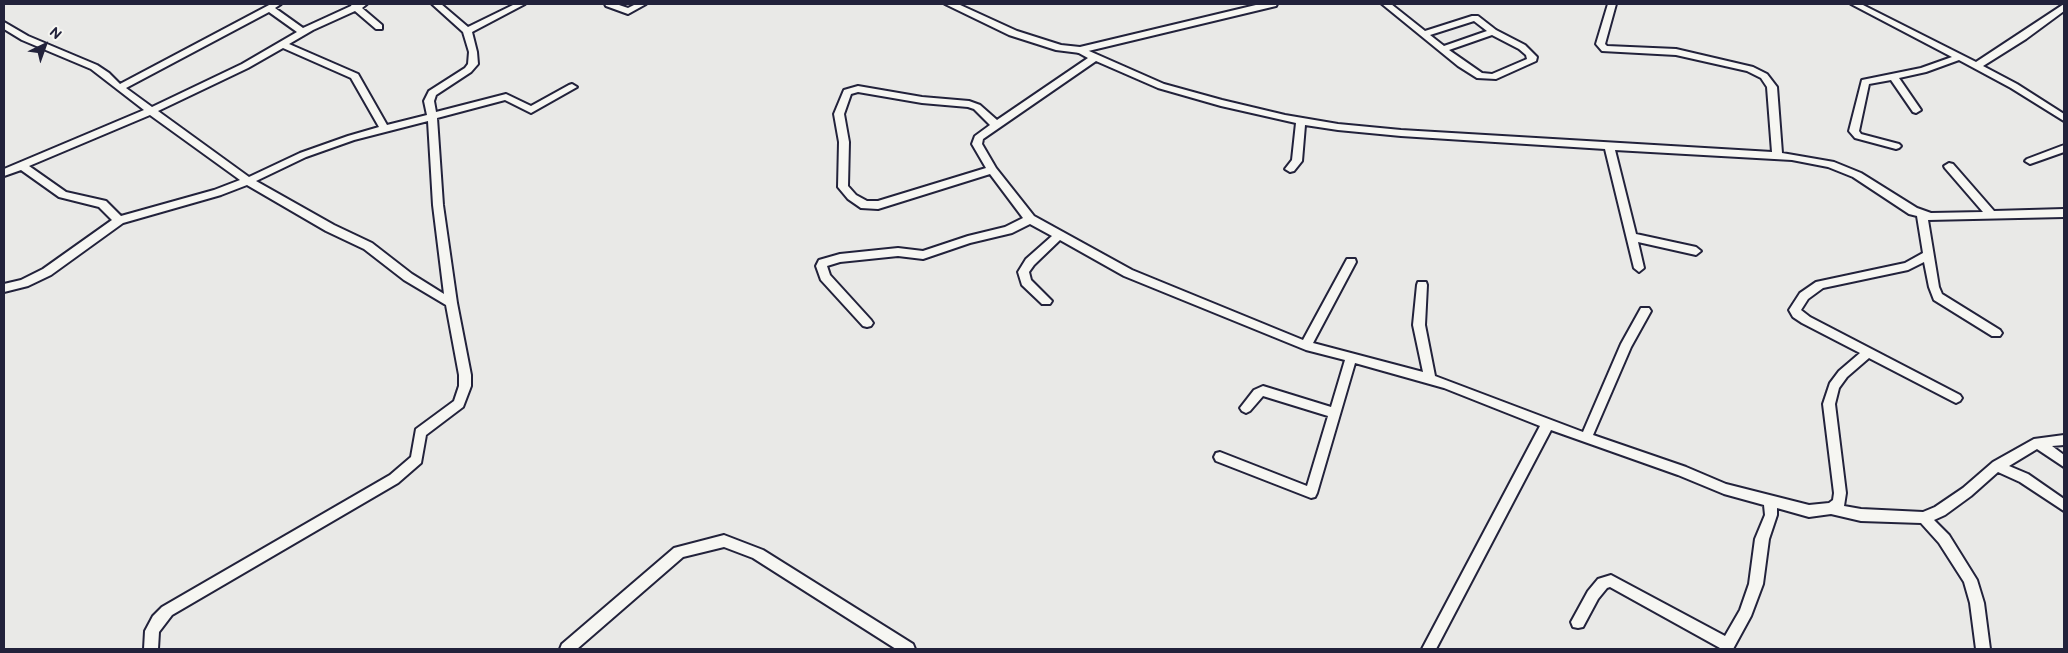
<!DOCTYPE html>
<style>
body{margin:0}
#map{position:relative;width:2068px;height:653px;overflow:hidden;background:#e9e9e7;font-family:"Balsamiq Sans",sans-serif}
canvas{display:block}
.frame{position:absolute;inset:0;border:5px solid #22223b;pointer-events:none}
.north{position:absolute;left:20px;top:20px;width:50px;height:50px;-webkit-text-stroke:4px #f6f6f2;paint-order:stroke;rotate:42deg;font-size:14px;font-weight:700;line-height:20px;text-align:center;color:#22223b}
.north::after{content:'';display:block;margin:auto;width:18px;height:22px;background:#22223b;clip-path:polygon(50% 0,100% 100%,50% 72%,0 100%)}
</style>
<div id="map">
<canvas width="2068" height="653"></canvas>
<div class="frame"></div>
<div class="north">N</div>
</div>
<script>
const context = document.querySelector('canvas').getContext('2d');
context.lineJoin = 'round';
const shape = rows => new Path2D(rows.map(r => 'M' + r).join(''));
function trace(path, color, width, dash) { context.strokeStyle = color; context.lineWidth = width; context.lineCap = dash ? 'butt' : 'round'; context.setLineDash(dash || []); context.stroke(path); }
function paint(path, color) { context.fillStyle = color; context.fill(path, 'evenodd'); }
const minor = shape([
 [271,4,281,4,275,8,303,28,351,6,352,4,367,4,362,8,382,25,382,29,376,29,355,11,313,30,289,44,358,74,387,125,427,115,424,101,429,91,465,68,468,64,469,52,463,32,432,4,441,4,468,27,515,4,525,4,472,32,477,52,478,64,471,72,436,95,434,101,436,112,506,94,531,106,569,85,572,84,577,87,531,113,505,100,437,118,443,205,457,303,471,375,471,386,463,407,426,435,421,463,398,483,172,615,159,632,158,649,144,649,145,631,153,616,162,607,390,475,411,457,416,429,454,401,459,386,459,375,446,305,404,280,364,249,326,231,247,185,221,195,123,223,51,275,28,286,4,292,4,284,21,280,43,269,112,220,99,207,59,197,21,170,4,176,4,169,144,110,91,69,22,40,4,29,4,22,28,36,97,65,109,73,120,84,271,4],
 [269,12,297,32,242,64,152,107,126,88,269,12],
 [283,48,351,78,379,127,348,136,300,153,249,177,158,111,248,68,283,48],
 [150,115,240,180,214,190,121,216,106,201,66,192,29,166,150,115],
 [428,121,433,205,444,294,412,274,372,243,334,225,256,181,306,157,354,140,428,121],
 [605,4,616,4,628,8,636,4,646,4,628,14,606,6,605,4],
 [1382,4,1391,4,1425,31,1472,16,1478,16,1496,30,1525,45,1537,57,1536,61,1496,79,1477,78,1458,66,1382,4],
 [1474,21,1487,31,1444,46,1430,35,1474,21],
 [1492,35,1519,49,1526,55,1527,59,1492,74,1482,73,1449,50,1492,35],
 [1608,4,1616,4,1605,44,1607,46,1676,49,1753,67,1767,74,1777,87,1782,153,1834,162,1861,173,1917,208,1931,213,1983,212,1945,168,1944,166,1949,163,1953,164,1994,211,2064,209,2064,217,1928,220,1939,287,1942,294,2000,330,2002,333,2000,336,1992,336,1934,300,1929,287,1924,262,1908,270,1823,288,1808,299,1801,310,1810,317,1960,395,1962,398,1960,401,1956,403,1952,401,1869,358,1847,377,1839,388,1835,404,1846,493,1844,506,1861,509,1923,512,1935,507,1963,488,1993,462,2034,439,2064,435,2064,445,2052,446,2064,455,2064,467,2037,449,2009,466,2028,474,2064,499,2064,511,2020,482,1998,472,1971,496,1945,515,1934,520,1949,535,1977,580,1984,603,1990,649,1976,649,1970,603,1964,582,1939,543,1921,523,1861,521,1831,514,1809,517,1777,508,1777,515,1769,539,1763,584,1751,616,1733,649,1719,649,1720,648,1610,587,1607,588,1598,599,1583,627,1578,628,1573,627,1571,622,1588,591,1598,579,1611,575,1725,636,1740,610,1749,584,1755,539,1765,515,1764,505,1724,494,1678,475,1551,430,1436,649,1422,649,1540,426,1444,388,1355,363,1317,493,1315,497,1311,498,1216,461,1214,457,1216,453,1220,452,1307,486,1328,416,1263,396,1250,411,1246,413,1242,411,1240,408,1254,390,1263,386,1331,407,1345,360,1306,350,1124,276,1060,240,1034,265,1029,272,1031,280,1052,301,1050,304,1042,304,1022,285,1018,272,1026,259,1052,236,1030,224,1012,233,970,243,923,259,898,256,840,262,827,266,830,275,871,320,873,323,871,326,867,327,863,326,821,280,816,266,819,260,840,254,898,248,923,251,968,236,1005,227,1023,218,990,174,878,209,861,208,848,199,838,187,839,142,834,114,844,90,858,86,922,97,969,101,980,105,997,120,1088,58,1077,52,1077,48,1080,47,1164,84,1222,100,1285,115,1338,124,1401,130,1772,152,1767,87,1761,78,1747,71,1676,55,1602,51,1596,44,1608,4],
 [1096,61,1158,88,1221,106,1296,123,1292,160,1285,169,1290,172,1294,171,1302,161,1305,125,1338,130,1401,136,1605,149,1634,268,1639,272,1644,268,1638,242,1696,255,1701,251,1696,247,1636,234,1615,150,1792,160,1828,167,1853,177,1909,214,1917,216,1923,253,1905,263,1816,282,1800,293,1789,310,1793,317,1802,323,1860,353,1839,371,1830,383,1823,404,1834,493,1833,500,1829,503,1809,505,1726,484,1686,467,1593,435,1631,347,1651,311,1649,308,1641,308,1621,344,1583,432,1435,376,1425,325,1427,285,1426,282,1418,282,1417,285,1413,325,1423,372,1313,343,1356,262,1355,259,1347,259,1303,340,1132,270,1034,216,996,168,982,144,983,139,1096,61],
 [858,92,922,103,968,107,974,109,990,125,975,136,972,144,986,168,878,201,867,201,856,195,848,186,849,142,844,114,851,94,858,92],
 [1851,4,1861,4,1976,62,2064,4,2064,11,2026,39,1983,66,2017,84,2064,114,2064,121,2011,88,1959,60,1926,72,1899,78,1921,110,1916,113,1913,112,1891,80,1869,84,1859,131,1861,134,1899,144,1901,146,1899,148,1896,149,1855,138,1849,131,1862,80,1921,68,1952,57,1851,4],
 [2064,145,2064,152,2030,164,2025,161,2027,159,2064,145],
 [724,535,763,550,913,644,915,649,896,649,753,558,724,547,683,557,577,649,560,649,562,644,674,548,724,535]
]);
const tertiary = shape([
 [945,4,958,4,1017,31,1061,45,1080,47,1260,4,1277,4,1276,6,1080,53,1056,50,1009,35,945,4]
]);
trace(minor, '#22223b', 4);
trace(tertiary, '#22223b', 4);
paint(minor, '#f6f6f2');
paint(tertiary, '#f6f6f2');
</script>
